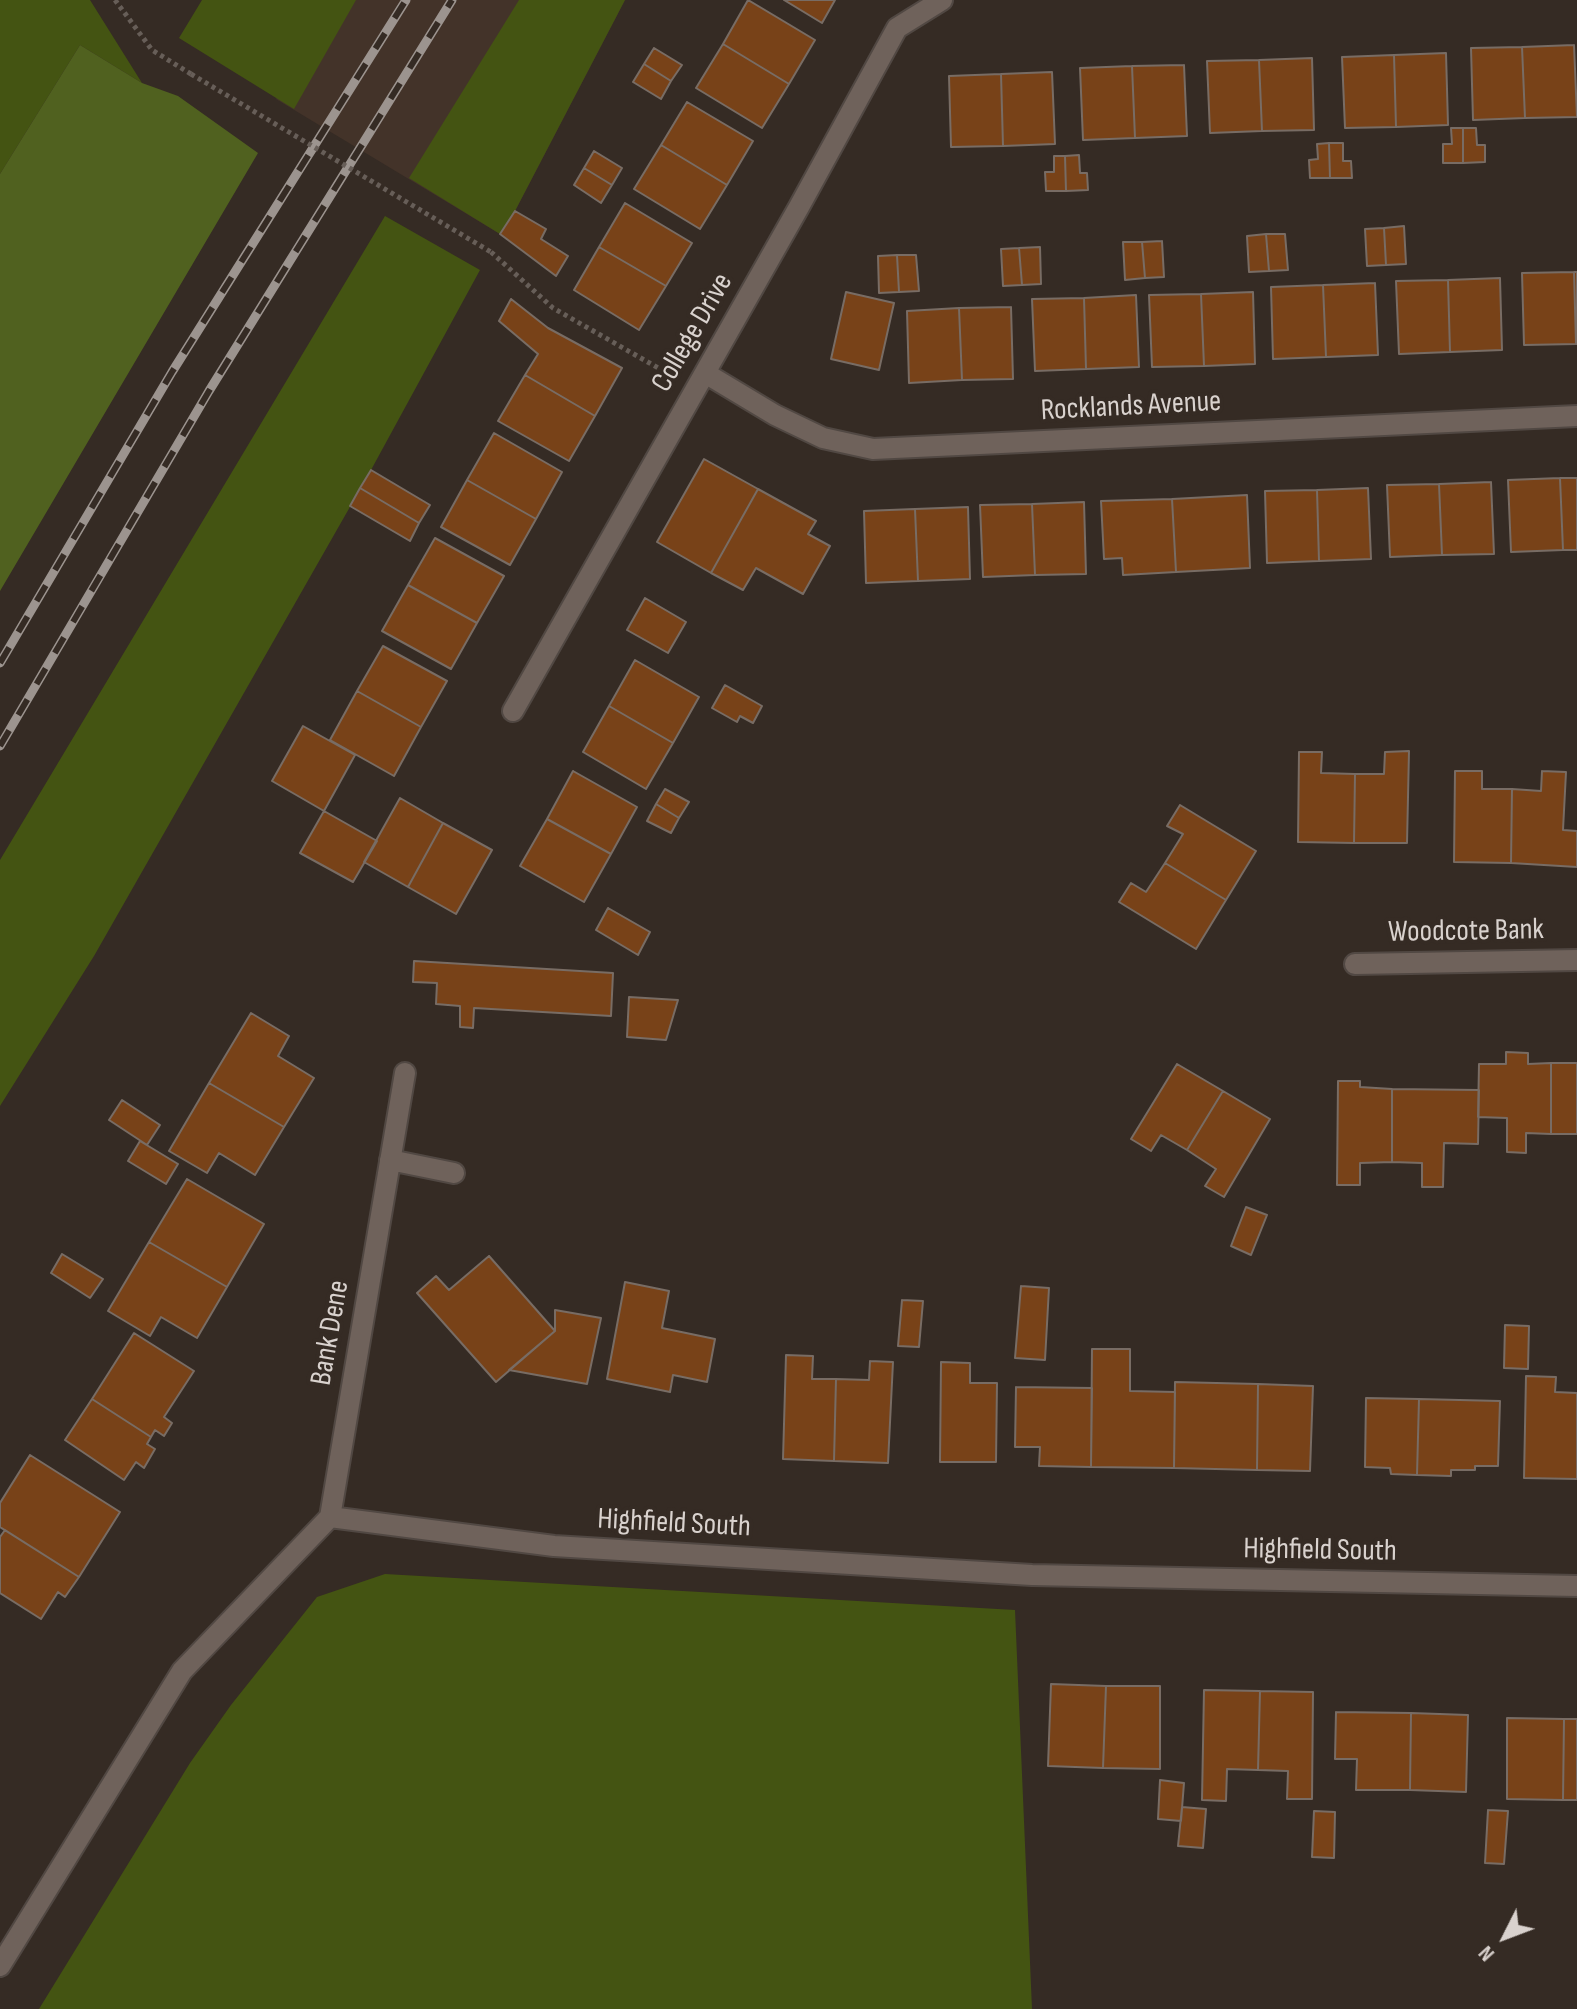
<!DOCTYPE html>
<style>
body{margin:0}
#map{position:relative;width:1577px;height:2009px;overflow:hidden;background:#352b24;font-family:"Sofia Sans Condensed",sans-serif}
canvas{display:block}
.north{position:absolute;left:1465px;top:1897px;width:80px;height:80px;-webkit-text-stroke:6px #352b24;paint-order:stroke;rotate:228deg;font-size:22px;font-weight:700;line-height:32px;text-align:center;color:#d9d2ce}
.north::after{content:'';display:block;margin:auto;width:28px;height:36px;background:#d9d2ce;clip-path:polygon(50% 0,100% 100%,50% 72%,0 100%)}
</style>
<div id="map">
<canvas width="1577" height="2009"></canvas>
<div class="north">N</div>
</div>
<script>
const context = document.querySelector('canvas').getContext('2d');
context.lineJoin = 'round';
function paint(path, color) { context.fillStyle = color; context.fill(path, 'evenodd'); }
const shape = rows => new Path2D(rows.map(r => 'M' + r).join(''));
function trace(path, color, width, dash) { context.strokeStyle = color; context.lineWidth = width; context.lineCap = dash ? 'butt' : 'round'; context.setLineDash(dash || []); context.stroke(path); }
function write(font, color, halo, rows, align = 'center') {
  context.font = font + ' "Sofia Sans Condensed",sans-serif'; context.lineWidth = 8; context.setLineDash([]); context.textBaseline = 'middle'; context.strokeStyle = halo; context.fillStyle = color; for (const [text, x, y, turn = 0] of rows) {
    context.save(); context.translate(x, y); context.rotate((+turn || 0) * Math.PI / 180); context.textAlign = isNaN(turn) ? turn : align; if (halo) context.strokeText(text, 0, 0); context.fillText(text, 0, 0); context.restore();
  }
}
const built = shape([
 [336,0,625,0,515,211,500,234,276,99]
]);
const green = shape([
 [0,0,90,0,142,83,80,45,0,174],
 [202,0,356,0,294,109,179,38],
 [519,0,625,0,515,211,500,234,409,178],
 [385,216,480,270,371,470,94,956,0,1106,0,860],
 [385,1574,1015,1610,1032,2009,39,2009,190,1763,231,1705,317,1597]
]);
const forest = shape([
 [80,45,142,83,178,96,258,153,0,591,0,174]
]);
const building = shape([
 [748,0,815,40,789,84,723,44,748,0],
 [784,0,835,0,822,23,784,0],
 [723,44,789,84,762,128,696,88,723,44],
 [1574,45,1577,117,1525,118,1522,47,1574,45],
 [1522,47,1525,118,1473,120,1471,48,1522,47],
 [654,48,682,65,671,81,644,64,654,48],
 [1446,53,1448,125,1396,127,1394,55,1446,53],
 [1394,55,1396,127,1345,128,1342,57,1394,55],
 [1312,58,1314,130,1262,131,1259,60,1312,58],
 [1259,60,1262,131,1210,133,1207,61,1259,60],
 [644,64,671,81,661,99,633,82,644,64],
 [1184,65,1187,136,1135,138,1132,66,1184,65],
 [1132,66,1135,138,1083,140,1080,68,1132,66],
 [1052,72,1055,144,1003,146,1001,74,1052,72],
 [1001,74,1003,146,951,147,949,76,1001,74],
 [687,102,753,141,727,185,661,145,687,102],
 [1451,128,1463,128,1463,163,1443,163,1443,144,1452,144,1451,128],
 [1463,128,1476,128,1477,145,1485,145,1485,162,1463,163,1463,128],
 [1329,143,1330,178,1310,178,1309,160,1318,159,1317,144,1329,143],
 [1329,143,1343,143,1343,161,1351,161,1352,178,1330,178,1329,143],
 [661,145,727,185,700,229,634,189,661,145],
 [594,151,622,168,612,185,584,168,594,151],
 [1079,155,1080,173,1087,173,1088,190,1066,191,1065,156,1079,155],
 [1054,156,1065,156,1066,191,1046,191,1045,172,1054,172,1054,156],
 [584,168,612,185,601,203,574,185,584,168],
 [625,203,692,243,666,286,599,247,625,203],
 [515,211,546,229,541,239,568,256,556,276,500,234,515,211],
 [1404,226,1406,264,1386,265,1384,228,1404,226],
 [1384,228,1386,265,1367,266,1365,229,1384,228],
 [1266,234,1269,271,1249,272,1247,236,1266,234],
 [1266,234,1285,234,1288,270,1269,271,1266,234],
 [1162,241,1164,277,1145,278,1142,242,1162,241],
 [1123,242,1142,242,1145,278,1125,280,1123,242],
 [599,247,666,286,639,330,574,290,599,247],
 [1040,247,1041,284,1022,285,1019,248,1040,247],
 [1019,248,1022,285,1003,286,1001,249,1019,248],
 [897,255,916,255,919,291,899,292,897,255],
 [897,255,899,292,879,293,878,256,897,255],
 [1574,272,1576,344,1524,345,1522,273,1574,272],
 [1574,272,1577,272,1577,344,1576,344,1574,272],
 [1500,278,1502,350,1450,352,1448,280,1500,278],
 [1448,280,1450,352,1399,354,1396,281,1448,280],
 [1375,283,1378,355,1326,357,1323,285,1375,283],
 [1323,285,1326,357,1273,359,1271,287,1323,285],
 [846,292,894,303,879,370,831,359,846,292],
 [1253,292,1255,364,1204,366,1201,294,1253,292],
 [1201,294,1204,366,1152,367,1149,295,1201,294],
 [1136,295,1139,367,1086,369,1084,298,1136,295],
 [1084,298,1086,369,1035,371,1032,299,1084,298],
 [511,299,548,328,622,368,595,416,525,375,538,354,499,321,511,299],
 [1011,307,1013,379,962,380,959,308,1011,307],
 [959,308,962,380,909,383,907,311,959,308],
 [525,375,595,416,569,461,498,421,525,375],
 [494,433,562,472,536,519,467,480,494,433],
 [704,459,758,489,711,573,657,542,704,459],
 [371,470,430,505,419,523,360,488,371,470],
 [1560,478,1563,550,1511,552,1508,480,1560,478],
 [1560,478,1577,478,1577,550,1563,550,1560,478],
 [467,480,536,519,510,565,441,527,467,480],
 [1491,482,1494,554,1442,555,1439,484,1491,482],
 [1439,484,1442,555,1390,557,1387,485,1439,484],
 [360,488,419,523,410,541,350,506,360,488],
 [1368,488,1371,559,1319,561,1317,490,1368,488],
 [758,489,816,521,808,534,830,546,803,594,756,568,743,590,711,573,758,489],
 [1317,490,1319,561,1267,563,1265,491,1317,490],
 [1247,495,1250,568,1176,572,1172,499,1247,495],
 [1172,499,1176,572,1123,575,1122,558,1104,559,1101,501,1172,499],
 [1084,502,1086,574,1035,575,1032,504,1084,502],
 [1032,504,1035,575,983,577,980,505,1032,504],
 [968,507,970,579,918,581,915,509,968,507],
 [915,509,918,581,866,583,864,511,915,509],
 [435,538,504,576,477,623,408,585,435,538],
 [408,585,477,623,451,669,382,631,408,585],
 [645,598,686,622,668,653,627,630,645,598],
 [383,646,447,681,421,727,357,691,383,646],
 [635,660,699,697,673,743,609,706,635,660],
 [725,685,762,706,753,723,740,716,737,722,712,708,725,685],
 [357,691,421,727,394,776,330,740,357,691],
 [609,706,673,743,646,789,583,752,609,706],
 [303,726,355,755,324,811,272,781,303,726],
 [1409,751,1407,843,1354,843,1355,774,1384,774,1385,752,1409,751],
 [1299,752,1322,752,1321,773,1355,774,1354,843,1298,842,1299,752],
 [573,771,637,807,611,854,547,819,573,771],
 [1455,771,1482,771,1482,789,1512,789,1511,863,1454,862,1455,771],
 [1542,771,1566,772,1563,830,1577,831,1577,867,1511,863,1512,789,1541,791,1542,771],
 [665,789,689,802,679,818,656,804,665,789],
 [400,798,443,823,408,887,364,862,400,798],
 [656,804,679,818,671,833,647,821,656,804],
 [1180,805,1256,851,1226,900,1165,863,1183,834,1167,826,1180,805],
 [324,811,377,841,353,882,300,853,324,811],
 [547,819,611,854,584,902,520,866,547,819],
 [443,823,492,850,456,914,408,887,443,823],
 [1165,863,1226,900,1196,949,1119,902,1131,883,1146,892,1165,863],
 [608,908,650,932,638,955,596,930,608,908],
 [414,961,613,973,611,1016,474,1008,473,1028,460,1027,460,1006,436,1004,437,983,413,982,414,961],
 [629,997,678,1000,666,1040,627,1037,629,997],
 [251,1013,289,1036,278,1056,314,1078,284,1127,209,1083,251,1013],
 [1506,1052,1528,1053,1528,1064,1551,1063,1551,1134,1526,1133,1526,1153,1507,1152,1507,1118,1478,1117,1479,1064,1506,1064,1506,1052],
 [1551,1063,1577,1063,1577,1134,1551,1134,1551,1063],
 [1177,1064,1223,1091,1187,1150,1161,1135,1151,1151,1131,1139,1177,1064],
 [1338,1081,1360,1081,1360,1087,1392,1089,1392,1162,1360,1163,1360,1185,1337,1185,1338,1081],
 [209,1083,284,1127,255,1175,219,1153,207,1173,169,1151,209,1083],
 [1392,1089,1479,1090,1478,1144,1444,1143,1443,1187,1422,1187,1422,1163,1392,1162,1392,1089],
 [1223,1091,1270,1119,1224,1197,1205,1186,1216,1169,1187,1150,1223,1091],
 [122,1100,160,1125,147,1145,109,1120,122,1100],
 [140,1141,178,1164,166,1184,128,1161,140,1141],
 [187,1179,264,1224,227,1287,149,1242,187,1179],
 [1246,1207,1267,1215,1251,1255,1231,1246,1246,1207],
 [149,1242,227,1287,197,1338,161,1317,150,1336,108,1311,149,1242],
 [62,1254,103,1279,90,1298,51,1273,62,1254],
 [489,1256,555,1331,496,1382,417,1293,436,1276,449,1290,489,1256],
 [625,1282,669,1291,662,1328,715,1339,707,1382,673,1375,670,1392,607,1379,625,1282],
 [1021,1286,1049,1288,1045,1360,1015,1358,1021,1286],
 [902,1300,923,1301,919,1347,898,1346,902,1300],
 [555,1310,601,1318,587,1384,509,1370,555,1331,555,1310],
 [1505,1325,1529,1326,1528,1369,1504,1368,1505,1325],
 [134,1333,194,1371,164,1417,172,1423,164,1436,155,1430,151,1437,92,1399,134,1333],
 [1092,1349,1130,1349,1130,1391,1175,1392,1174,1468,1091,1467,1092,1349],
 [786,1355,813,1356,812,1379,836,1379,834,1461,783,1459,786,1355],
 [870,1361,893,1362,888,1463,834,1461,836,1379,869,1380,870,1361],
 [941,1362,970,1363,970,1383,997,1383,996,1462,940,1462,941,1362],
 [1526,1376,1556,1377,1555,1392,1577,1393,1577,1479,1524,1478,1526,1376],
 [1175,1382,1258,1384,1257,1470,1174,1468,1175,1382],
 [1258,1384,1313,1386,1310,1471,1257,1470,1258,1384],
 [1016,1387,1092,1388,1091,1467,1039,1466,1040,1447,1015,1447,1016,1387],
 [1366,1398,1419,1399,1417,1475,1391,1474,1390,1468,1365,1467,1366,1398],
 [92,1399,151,1437,147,1444,155,1449,144,1468,136,1462,124,1480,65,1440,92,1399],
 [1419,1399,1500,1401,1498,1466,1475,1466,1475,1470,1451,1470,1451,1476,1417,1475,1419,1399],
 [30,1455,120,1512,79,1577,0,1527,0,1503,30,1455],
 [5,1530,79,1577,65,1597,58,1592,41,1619,0,1593,0,1537,5,1530],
 [1051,1684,1106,1686,1103,1768,1048,1766,1051,1684],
 [1106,1686,1160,1686,1160,1769,1103,1768,1106,1686],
 [1204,1690,1260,1691,1258,1770,1227,1769,1226,1801,1202,1800,1204,1690],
 [1260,1691,1313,1692,1312,1799,1287,1799,1288,1771,1258,1770,1260,1691],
 [1336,1712,1411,1713,1410,1790,1356,1790,1357,1759,1335,1759,1336,1712],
 [1411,1713,1468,1715,1466,1792,1410,1790,1411,1713],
 [1507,1718,1564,1719,1563,1800,1507,1799,1507,1718],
 [1564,1719,1577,1719,1577,1800,1563,1800,1564,1719],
 [1160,1780,1184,1783,1181,1821,1158,1819,1160,1780],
 [1182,1807,1206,1809,1203,1848,1178,1846,1182,1807],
 [1488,1810,1508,1811,1504,1864,1485,1863,1488,1810],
 [1314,1811,1335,1812,1334,1858,1312,1857,1314,1811]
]);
const path = shape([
 [115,0,152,50,191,74],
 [491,252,553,308,660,369]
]);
const minor = shape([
 [705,373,775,415,823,438,873,449,1577,416],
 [513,711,799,207,897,28,942,0],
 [1355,964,1577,960],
 [390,1160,454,1173],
 [330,1517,554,1546,1032,1575,1577,1586],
 [330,1517,405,1073],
 [0,1966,182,1671,330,1517]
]);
const rail = shape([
 [0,663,172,372,406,0],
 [0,746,209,391,452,0]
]);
const pathBridge = shape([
 [191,74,491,252]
]);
const streetNames = [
 ["College Drive",693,333,-60],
 ["Rocklands Avenue",1131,407,-3],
 ["Woodcote Bank",1466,932,-1],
 ["Bank Dene",331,1333,-80],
 ["Highfield South",674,1524,3],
 ["Highfield South",1320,1551,1]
];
paint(built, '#433329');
paint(green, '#445412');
paint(forest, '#50611f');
paint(building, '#784218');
trace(building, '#786c64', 2);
trace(minor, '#514843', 24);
trace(path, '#675e58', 5, [4, 4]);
trace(minor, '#6f625b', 20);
trace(rail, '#9c948f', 9);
trace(rail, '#352b24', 6, [18]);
trace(pathBridge, '#675e58', 5, [4, 4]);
write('30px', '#d9d2ce', '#352b24', streetNames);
</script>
